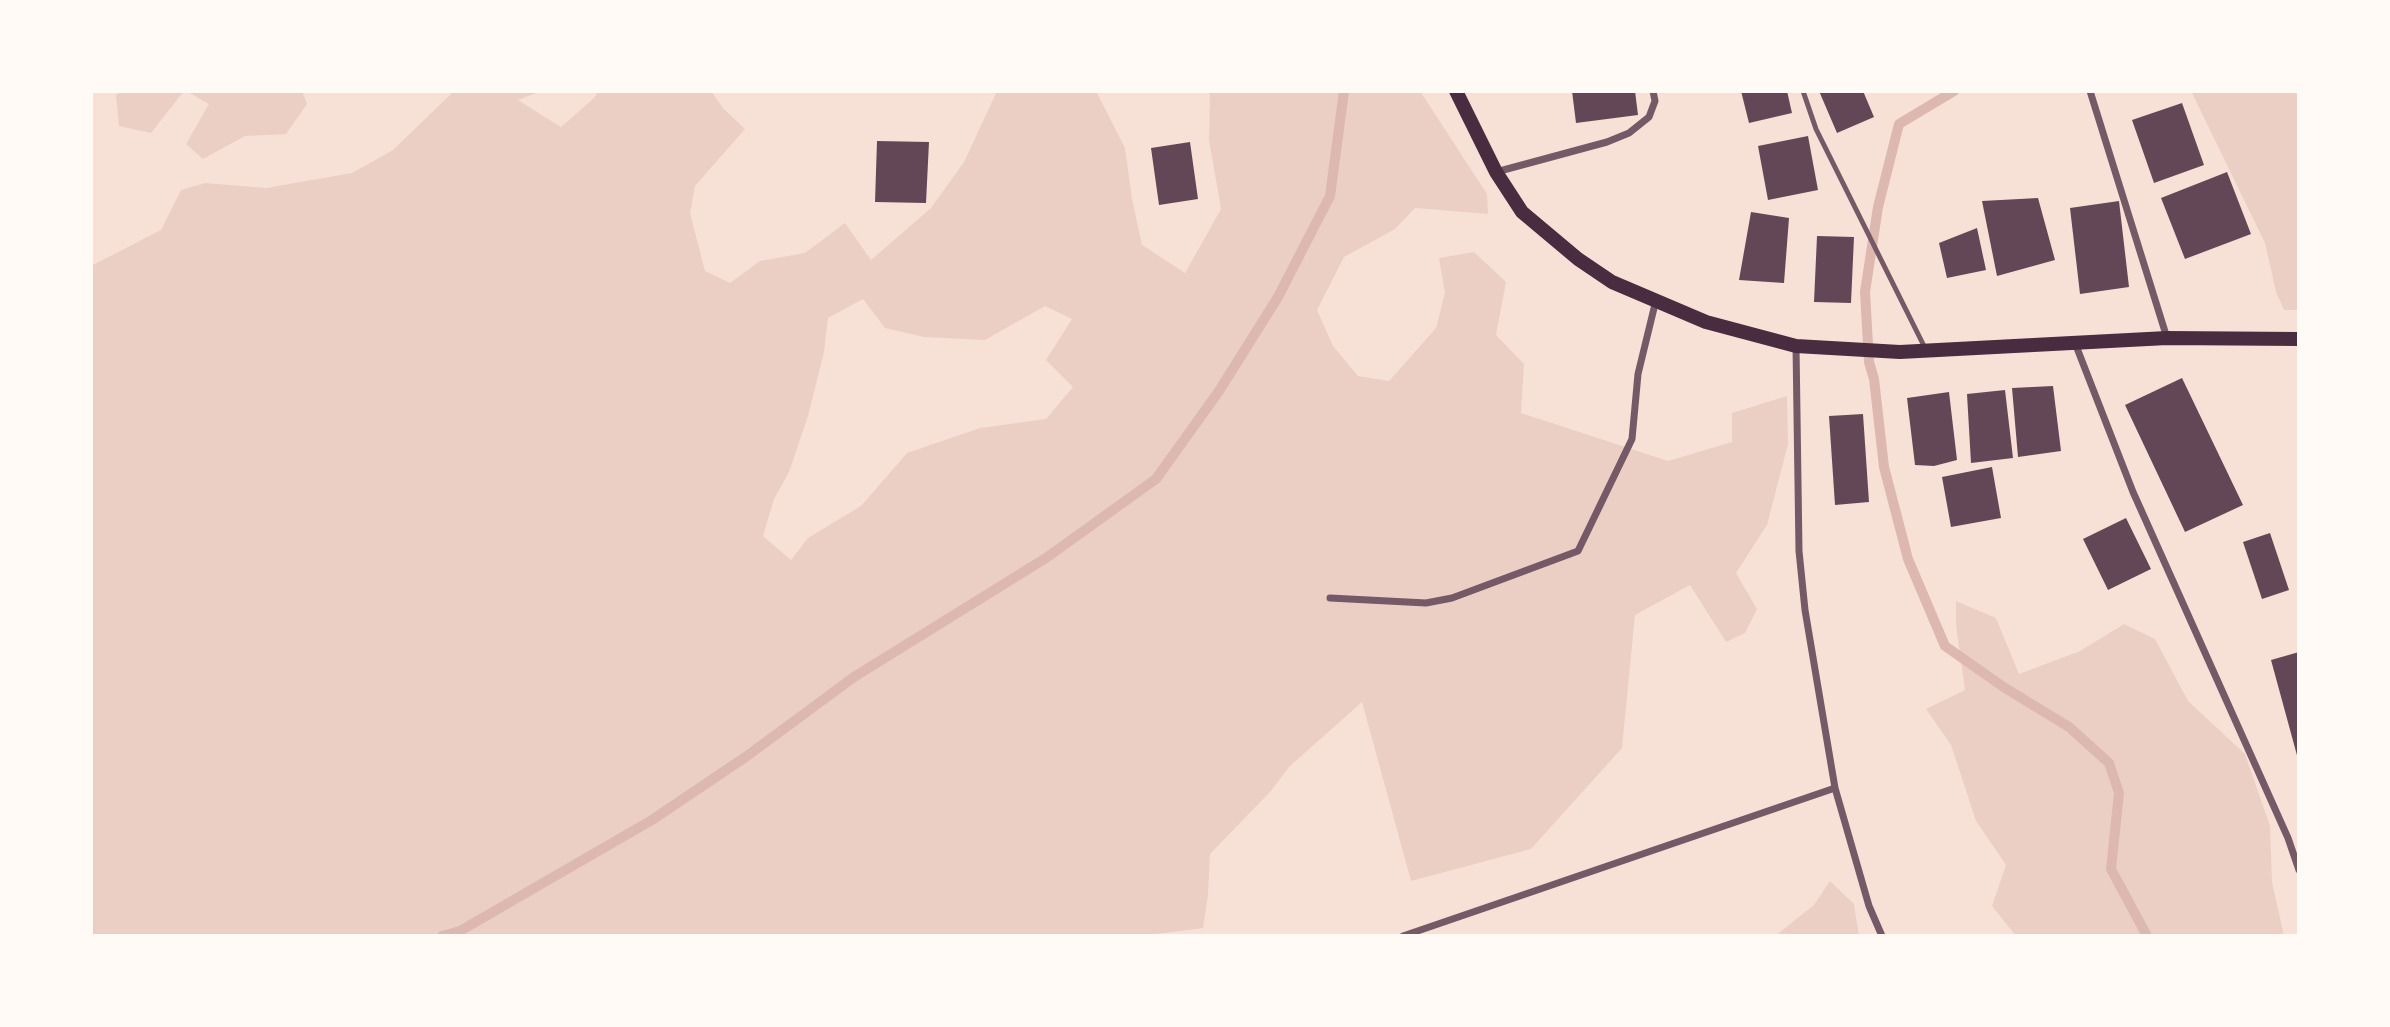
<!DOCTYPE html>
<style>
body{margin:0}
#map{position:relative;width:2390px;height:1027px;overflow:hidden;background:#f7e1d7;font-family:Bitter,serif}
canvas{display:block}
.frame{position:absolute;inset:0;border:93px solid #fffaf5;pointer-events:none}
</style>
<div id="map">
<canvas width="2390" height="1027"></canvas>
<div class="frame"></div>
</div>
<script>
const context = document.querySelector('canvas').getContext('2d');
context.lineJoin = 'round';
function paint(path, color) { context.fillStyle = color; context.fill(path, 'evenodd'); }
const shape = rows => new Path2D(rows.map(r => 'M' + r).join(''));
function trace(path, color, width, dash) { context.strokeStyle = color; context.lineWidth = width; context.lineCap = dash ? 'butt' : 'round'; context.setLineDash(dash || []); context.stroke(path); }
const green = shape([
 [123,91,184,91,151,133,119,126,116,95],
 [186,91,302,91,307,104,286,134,245,136,203,159,186,144,209,104],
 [454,91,541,91,518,100,561,127,593,99,599,91,711,91,723,108,745,129,695,186,690,213,705,271,730,283,760,261,805,253,845,223,871,260,931,208,964,162,997,91,1096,91,1125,148,1132,199,1142,245,1185,273,1221,209,1209,140,1210,91,1420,91,1487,194,1488,214,1415,208,1395,229,1344,257,1317,310,1333,346,1358,376,1389,381,1436,328,1445,293,1439,258,1474,252,1506,282,1496,335,1524,364,1521,413,1668,461,1732,442,1732,413,1787,396,1788,444,1767,525,1736,573,1757,609,1745,633,1726,642,1690,585,1635,615,1622,748,1531,849,1411,881,1362,702,1289,767,1270,792,1210,854,1208,895,1203,928,1141,936,91,936,91,266,161,230,181,190,205,183,266,188,352,173,393,150],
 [863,299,885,328,924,337,985,340,1045,306,1072,319,1046,360,1073,387,1046,419,980,428,907,453,861,506,808,538,791,560,763,536,774,499,789,472,808,416,824,352,828,318],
 [2191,91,2299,91,2299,310,2284,310,2276,292,2265,243],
 [1956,601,1996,618,2019,674,2080,651,2124,624,2155,639,2188,701,2245,754,2270,826,2272,882,2284,936,2016,936,1992,906,2006,865,1976,821,1951,745,1926,709,1965,690,1956,625],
 [1830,881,1854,904,1859,936,1775,936,1814,905]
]);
const stream = shape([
 [1954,91,1899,124,1878,207,1865,292,1869,362,1874,379,1884,467,1908,559,1945,646,2005,688,2069,727,2109,763,2119,793,2111,869,2147,936],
 [442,936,460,931,652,820,747,756,854,677,1046,558,1156,479,1219,391,1278,297,1330,196,1344,91]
]);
const building = shape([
 [1572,91,1635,91,1638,115,1576,123],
 [1741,91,1787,91,1792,113,1749,123],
 [1819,91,1863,91,1874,117,1837,133],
 [2182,103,2204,165,2154,183,2132,120],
 [1808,136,1818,190,1768,200,1758,146],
 [877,141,929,142,926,203,875,202],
 [1190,142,1198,199,1159,205,1151,148],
 [2227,172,2251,234,2185,259,2161,198],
 [2038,198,2055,260,1997,276,1982,201],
 [2119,201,2129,287,2080,294,2070,208],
 [1751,212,1789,218,1784,283,1739,280],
 [1977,228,1986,270,1947,278,1939,243],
 [1817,236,1854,237,1851,303,1814,302],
 [2182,378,2243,505,2185,532,2125,405],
 [2053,386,2061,451,2018,457,2012,388],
 [2005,390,2013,458,1971,463,1967,394],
 [1949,392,1957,460,1934,466,1915,465,1907,398],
 [1863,414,1869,502,1835,505,1829,416],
 [1992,467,2001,518,1951,527,1942,477],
 [2126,518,2151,569,2108,590,2083,539],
 [2270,533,2289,590,2262,599,2243,542],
 [2299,652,2299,759,2298,759,2271,660]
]);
const service = shape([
 [1803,91,1816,129,1925,348]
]);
const minor = shape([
 [2090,91,2167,338],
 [1496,172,1607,142,1629,133,1649,117,1655,101,1653,91],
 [2075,343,2133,492,2288,838,2299,870],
 [1796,346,1799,551,1805,610,1835,788,1869,906,1882,936],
 [1330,598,1426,603,1452,598,1578,551,1632,439,1638,374,1656,300],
 [1403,936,1835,788]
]);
const secondary = shape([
 [1456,91,1496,172,1522,212,1578,259,1612,282,1706,322,1796,346,1900,352,2167,338,2299,339]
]);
paint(green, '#ebcfc5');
trace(stream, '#dcb8b0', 10);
paint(building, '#644757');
trace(service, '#755966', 5);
trace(minor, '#755966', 7);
trace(secondary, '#4a2c40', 14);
</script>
